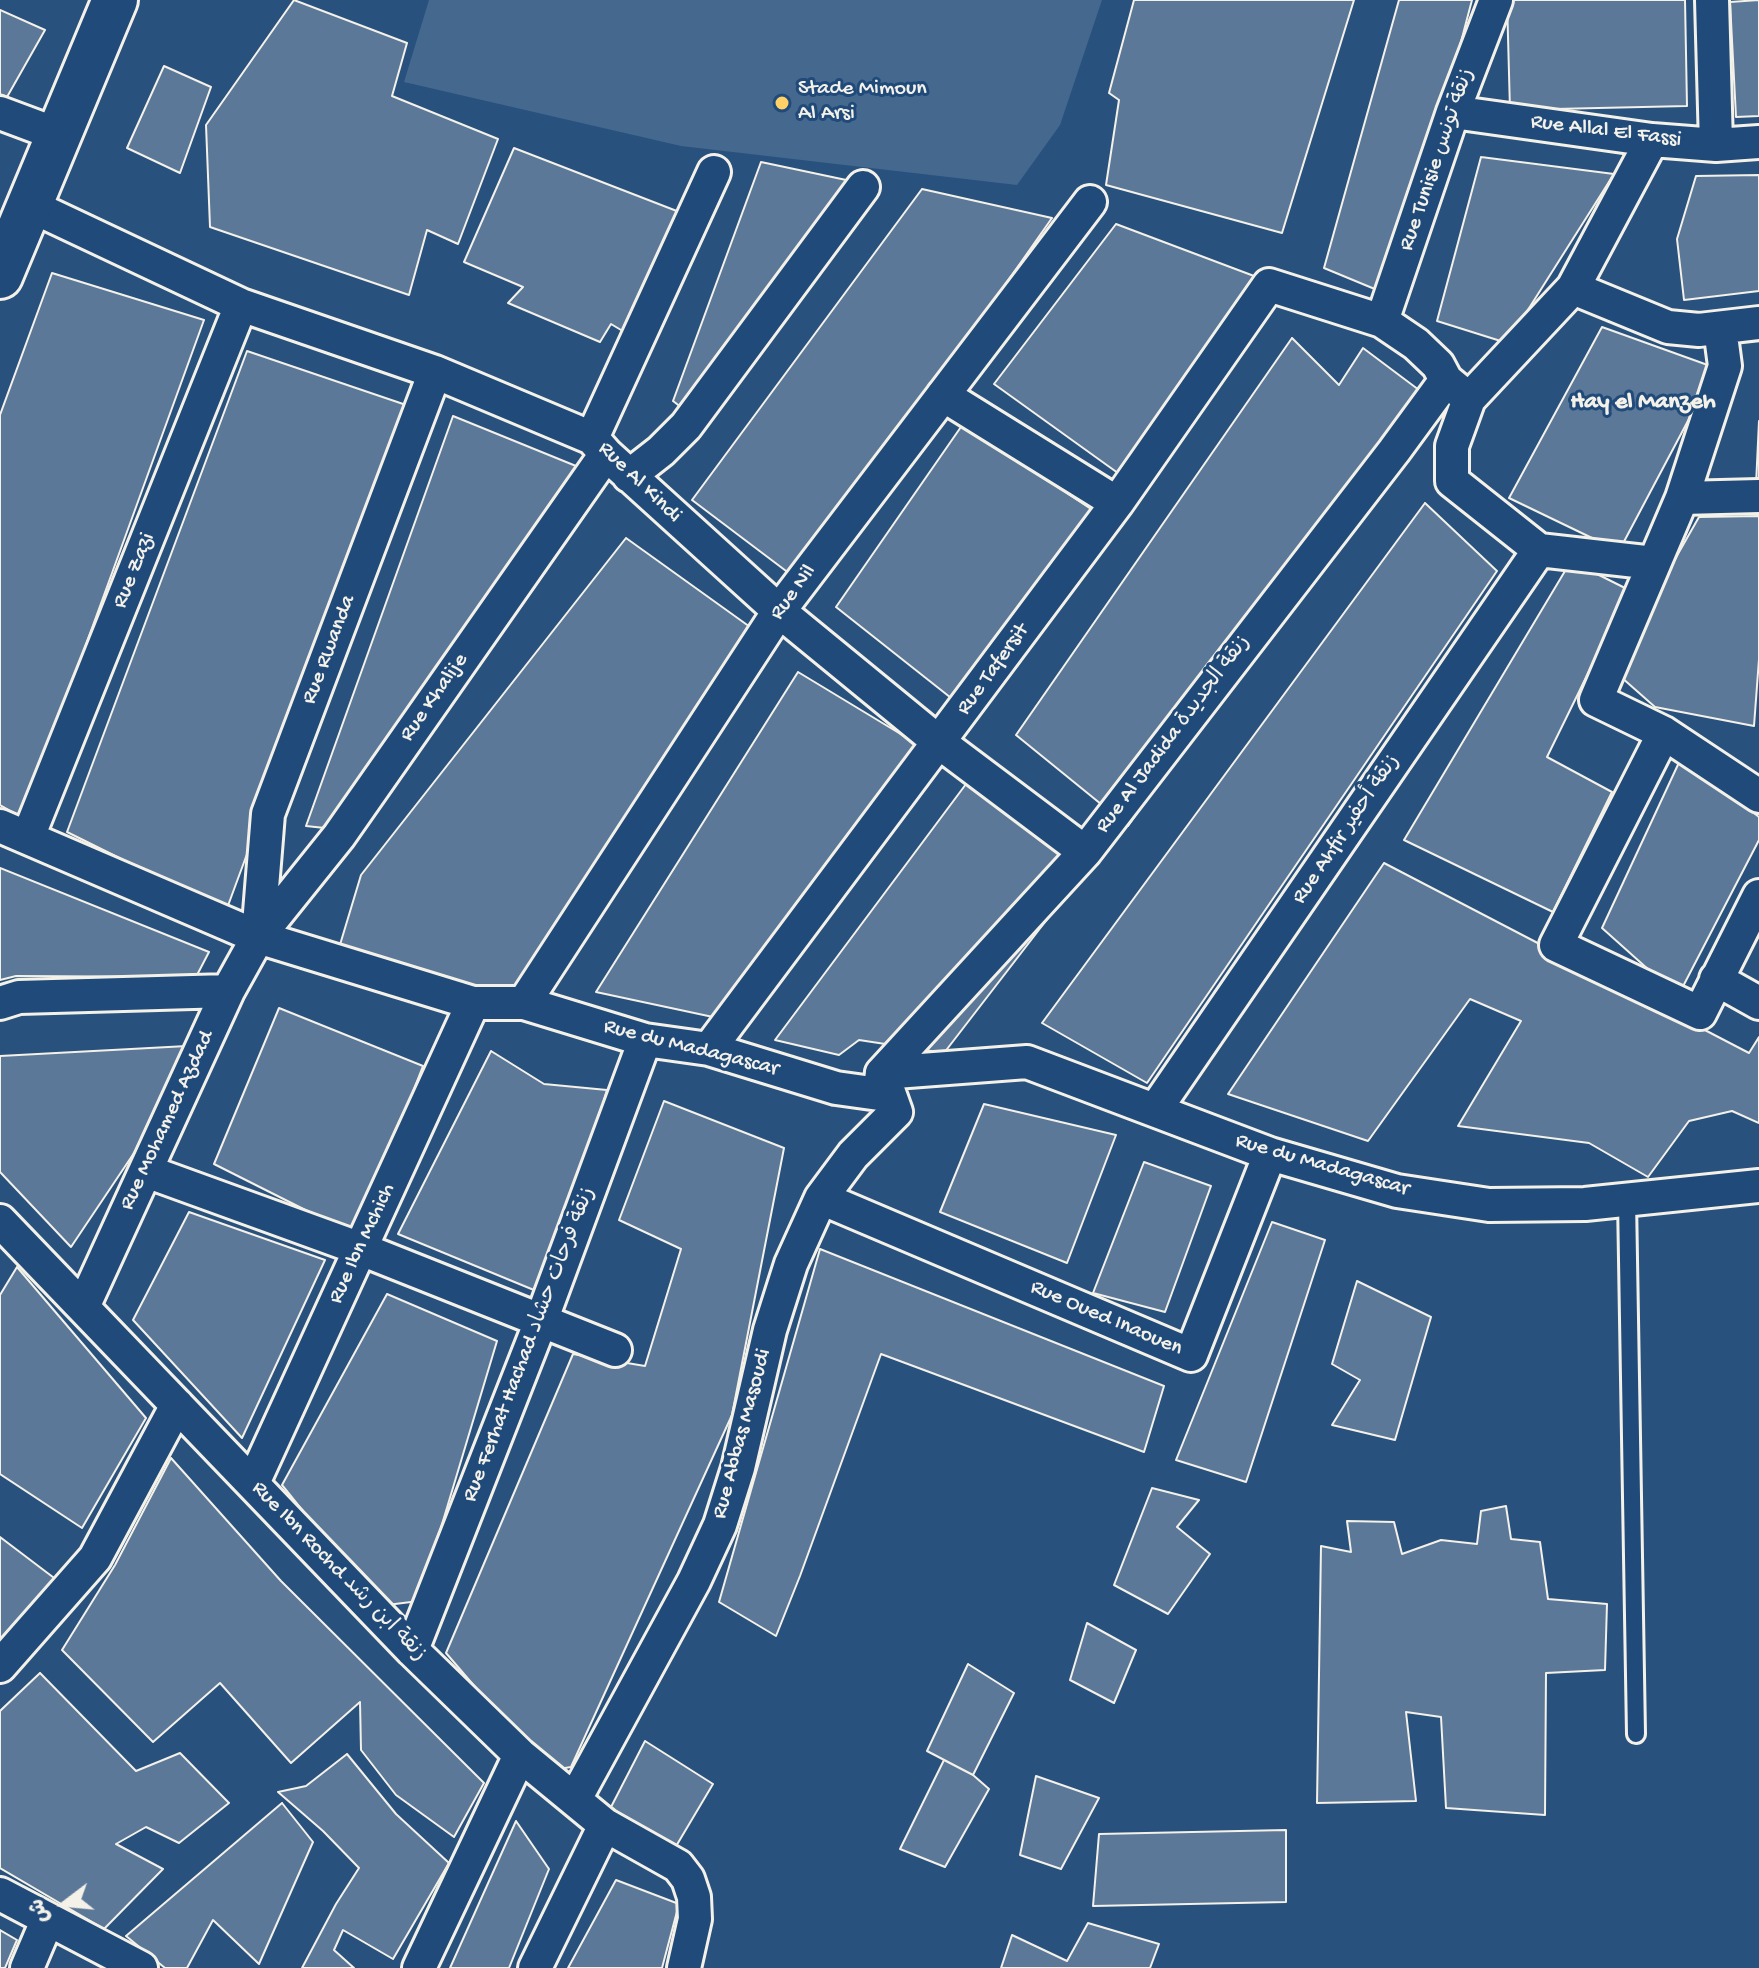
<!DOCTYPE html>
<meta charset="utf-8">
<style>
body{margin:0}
#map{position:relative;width:1759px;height:1968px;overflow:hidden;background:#28517e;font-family:"Gochi Hand","Playpen Sans Arabic",sans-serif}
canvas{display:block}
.north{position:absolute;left:24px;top:1864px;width:80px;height:80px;-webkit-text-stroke:6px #1f4a7a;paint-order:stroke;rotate:254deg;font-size:22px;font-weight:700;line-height:32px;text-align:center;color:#f4f1e8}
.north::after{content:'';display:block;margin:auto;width:28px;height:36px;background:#f4f1e8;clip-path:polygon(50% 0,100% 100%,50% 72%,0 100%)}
</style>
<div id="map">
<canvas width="1759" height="1968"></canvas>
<div class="north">ش</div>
</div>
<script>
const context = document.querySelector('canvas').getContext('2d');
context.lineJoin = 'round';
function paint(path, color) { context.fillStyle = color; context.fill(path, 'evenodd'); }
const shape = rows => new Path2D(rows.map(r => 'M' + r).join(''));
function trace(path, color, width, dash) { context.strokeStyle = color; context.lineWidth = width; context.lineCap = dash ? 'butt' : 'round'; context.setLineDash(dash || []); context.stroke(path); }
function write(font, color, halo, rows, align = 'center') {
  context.font = font + ' "Gochi Hand","Playpen Sans Arabic",sans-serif'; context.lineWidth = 6; context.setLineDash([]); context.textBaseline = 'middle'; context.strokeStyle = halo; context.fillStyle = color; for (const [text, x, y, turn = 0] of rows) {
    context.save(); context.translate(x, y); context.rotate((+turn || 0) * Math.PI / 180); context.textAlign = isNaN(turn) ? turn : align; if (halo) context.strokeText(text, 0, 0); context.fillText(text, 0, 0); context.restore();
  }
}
const green = shape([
 [429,0,1102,0,1060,125,1017,185,681,146,404,82]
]);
const building = shape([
 [294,0,407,43,392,96,498,139,458,244,427,230,409,295,210,227,206,125,294,0],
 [1134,0,1354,0,1282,233,1106,185,1119,100,1109,93,1134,0],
 [1399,0,1472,0,1394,297,1324,268,1399,0],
 [1507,0,1685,0,1687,106,1510,110,1507,0],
 [1759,0,1759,116,1736,117,1730,2,1759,0],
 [0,10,45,30,7,97,0,94,0,10],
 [164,66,211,87,180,173,127,148,164,66],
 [514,148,700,220,651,348,611,324,600,342,508,303,523,287,464,262,514,148],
 [1481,157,1614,174,1507,343,1437,321,1481,157],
 [761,162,851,181,699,421,673,401,761,162],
 [1759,175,1759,291,1684,300,1677,239,1696,176,1759,175],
 [922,189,1052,218,798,580,692,500,922,189],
 [1116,224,1254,276,1129,481,994,384,1116,224],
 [52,273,204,320,23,818,0,805,0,415,52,273],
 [1602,327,1716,368,1619,551,1509,498,1602,327],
 [1292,338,1339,385,1363,348,1427,396,1128,826,1016,735,1292,338],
 [247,351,412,407,226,911,67,832,247,351],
 [453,416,576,466,334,829,306,826,453,416],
 [1759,421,1759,485,1756,485,1759,421],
 [963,424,1094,511,965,709,836,607,963,424],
 [1425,503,1497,571,1147,1083,1042,1023,1425,503],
 [1759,516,1759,659,1754,726,1655,707,1621,677,1650,603,1699,517,1759,516],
 [626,538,764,637,515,998,339,948,361,875,626,538],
 [1571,561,1629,590,1547,757,1612,792,1553,912,1404,840,1571,561],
 [798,672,942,759,727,1020,596,992,798,672],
 [1682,756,1759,817,1759,840,1678,996,1602,928,1682,756],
 [972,776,1092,861,944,1053,859,1040,839,1055,775,1040,972,776],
 [1384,863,1749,1053,1759,1037,1759,1123,1732,1111,1689,1121,1648,1177,1589,1143,1458,1126,1521,1021,1470,999,1368,1141,1228,1094,1384,863],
 [0,868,209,952,196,977,16,976,0,980,0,868],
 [279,1008,423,1066,357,1236,214,1164,279,1008],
 [187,1046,189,1071,71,1247,0,1172,0,1056,187,1046],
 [491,1051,544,1084,607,1090,546,1295,398,1234,491,1051],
 [664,1101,784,1148,732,1415,571,1767,547,1771,446,1653,573,1354,645,1366,681,1249,619,1220,664,1101],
 [984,1104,1116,1135,1067,1263,940,1212,984,1104],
 [1144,1162,1211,1186,1165,1312,1093,1293,1144,1162],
 [189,1212,325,1260,242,1438,133,1320,189,1212],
 [1272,1222,1325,1240,1246,1482,1176,1460,1272,1222],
 [820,1249,1164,1386,1144,1452,881,1354,800,1576,776,1636,719,1602,820,1249],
 [17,1267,146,1418,82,1528,0,1474,0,1295,17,1267],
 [1357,1281,1431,1317,1395,1440,1332,1425,1360,1380,1332,1364,1357,1281],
 [387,1294,497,1341,419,1601,379,1606,282,1485,387,1294],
 [171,1458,281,1581,484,1783,454,1837,396,1795,361,1750,360,1702,291,1763,220,1683,153,1742,62,1650,115,1565,171,1458],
 [1152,1488,1199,1500,1177,1527,1210,1554,1168,1614,1114,1585,1152,1488],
 [1506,1506,1511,1539,1540,1542,1548,1599,1607,1604,1605,1670,1546,1673,1545,1815,1446,1808,1441,1717,1406,1712,1416,1801,1317,1803,1321,1546,1351,1552,1347,1521,1394,1522,1402,1554,1441,1540,1477,1544,1481,1511,1506,1506],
 [0,1537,66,1587,0,1657,0,1537],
 [1087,1623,1136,1650,1114,1703,1070,1680,1087,1623],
 [968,1664,1014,1693,973,1775,927,1751,968,1664],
 [40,1673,136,1771,180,1753,229,1803,179,1843,146,1827,116,1844,163,1869,104,1929,0,1868,0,1711,40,1673],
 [645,1741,713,1784,672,1853,611,1807,645,1741],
 [347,1754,396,1814,449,1863,393,1959,343,1930,334,1950,354,1968,302,1968,336,1904,359,1868,323,1831,278,1792,306,1786,347,1754],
 [944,1760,973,1775,989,1789,945,1867,900,1849,944,1760],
 [1036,1776,1099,1798,1061,1869,1020,1855,1036,1776],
 [282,1803,313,1842,259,1964,213,1920,187,1968,165,1968,126,1936,282,1803],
 [516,1821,549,1869,509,1968,450,1968,516,1821],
 [1286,1830,1286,1902,1093,1906,1099,1834,1286,1830],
 [616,1880,679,1904,662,1968,568,1968,616,1880],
 [1088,1923,1159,1944,1150,1968,1001,1968,1012,1935,1067,1961,1088,1923],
 [0,1930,17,1940,5,1968,0,1968,0,1930]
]);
const lane = shape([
 [1627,1200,1636,1734]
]);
const street = shape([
 [1712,0,1716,145],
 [1453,112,1652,140,1716,145,1759,142],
 [0,113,59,135],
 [29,205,241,305,435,372,592,438,606,454,779,611,940,743,1085,852],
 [1573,288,1668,327,1699,330,1759,323],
 [1382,321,1453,112,1496,0],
 [1720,328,1725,366,1682,498,1596,700,1664,733,1759,796],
 [943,395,1117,503],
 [1469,399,1573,288,1652,140],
 [592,438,714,172],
 [629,476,661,451,686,426,863,187],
 [1682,498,1759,496],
 [1664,733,1556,945,1700,1013,1759,896],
 [0,826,258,937,473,1003,524,1003,645,1040,709,1049,836,1088,879,1094,882,1073,1027,1062,1270,1154,1397,1191,1489,1205,1585,1204,1759,1186],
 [28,837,241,305],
 [258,937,268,814,435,372],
 [1716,979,1759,1003],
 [0,1003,19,997,228,991],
 [524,1003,779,611,1090,202],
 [709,1049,1117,503,1269,285,1382,321,1416,344,1438,365,1446,380,1469,399,1452,446,1452,481,1539,550,1654,563],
 [1155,1110,1539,550],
 [146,1171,361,1249,615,1350],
 [821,1198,1191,1355,1270,1154],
 [0,1221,412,1650,520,1755,605,1825,678,1866,688,1879,694,1897,695,1919,684,1968],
 [83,1307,228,991,258,937,339,836,606,454],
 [253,1483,473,1003],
 [412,1650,541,1321,645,1040],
 [0,1666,95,1558,177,1405],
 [575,1799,694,1581,720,1525,738,1468,770,1330,791,1264,821,1198,853,1155,896,1112,882,1073,1085,852,1394,451,1446,380],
 [0,1894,141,1968],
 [27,1968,47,1921],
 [419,1968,520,1755],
 [535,1968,605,1825]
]);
const secondary = shape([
 [0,276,115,0]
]);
const markers = [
 [782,103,8,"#ffd166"]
];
const poiNames = [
 ["Stade Mimoun",798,90],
 ["Al Arsi",798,115]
];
const streetNames = [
 ["Rue Allal El Fassi",1606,132,7],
 ["Rue Tunisie زنقة تونس",1438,160,-71],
 ["Rue Al Kindi",639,483,44],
 ["Rue Zazi",135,571,-68],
 ["Rue Nil",794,593,-54],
 ["Rue Rwanda",330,650,-69],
 ["Rue Tafersit",994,670,-54],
 ["Rue Khalije",435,698,-55],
 ["Rue Al Jadida زنقة الجديدة",1174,735,-53],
 ["Rue Ahfir زنقة أحفير",1347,830,-56],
 ["Rue du Madagascar",691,1049,14],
 ["Rue Mohamed Azdad",168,1121,-65],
 ["Rue du Madagascar",1322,1166,16],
 ["Rue Ibn Mchich",363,1244,-65],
 ["Rue Oued Inaouen",1106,1319,23],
 ["Rue Ferhat Hachad زنقة فرحات حشاد",530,1345,-69],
 ["Rue Abbas Masoudi",743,1434,-75],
 ["Rue Ibn Rochd زنقة ابن رشد",338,1572,46]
];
const neighbourhoodNames = [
 ["Hay el Manzeh",1643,403]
];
paint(green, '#45688e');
paint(building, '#5b7899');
trace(building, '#f4f1e8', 2);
trace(lane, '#f4f1e8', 22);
trace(street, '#f4f1e8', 38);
trace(secondary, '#f4f1e8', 50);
trace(lane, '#1f4a7a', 16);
trace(street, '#1f4a7a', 32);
trace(secondary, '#1f4a7a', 44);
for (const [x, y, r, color] of markers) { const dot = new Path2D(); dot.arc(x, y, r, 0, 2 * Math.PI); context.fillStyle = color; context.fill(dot); trace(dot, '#1f4a7a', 3); }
write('22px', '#f4f1e8', '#1f4a7a', poiNames, 'left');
write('22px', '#f4f1e8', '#1f4a7a', streetNames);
write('bold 24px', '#f4f1e8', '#1f4a7a', neighbourhoodNames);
</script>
